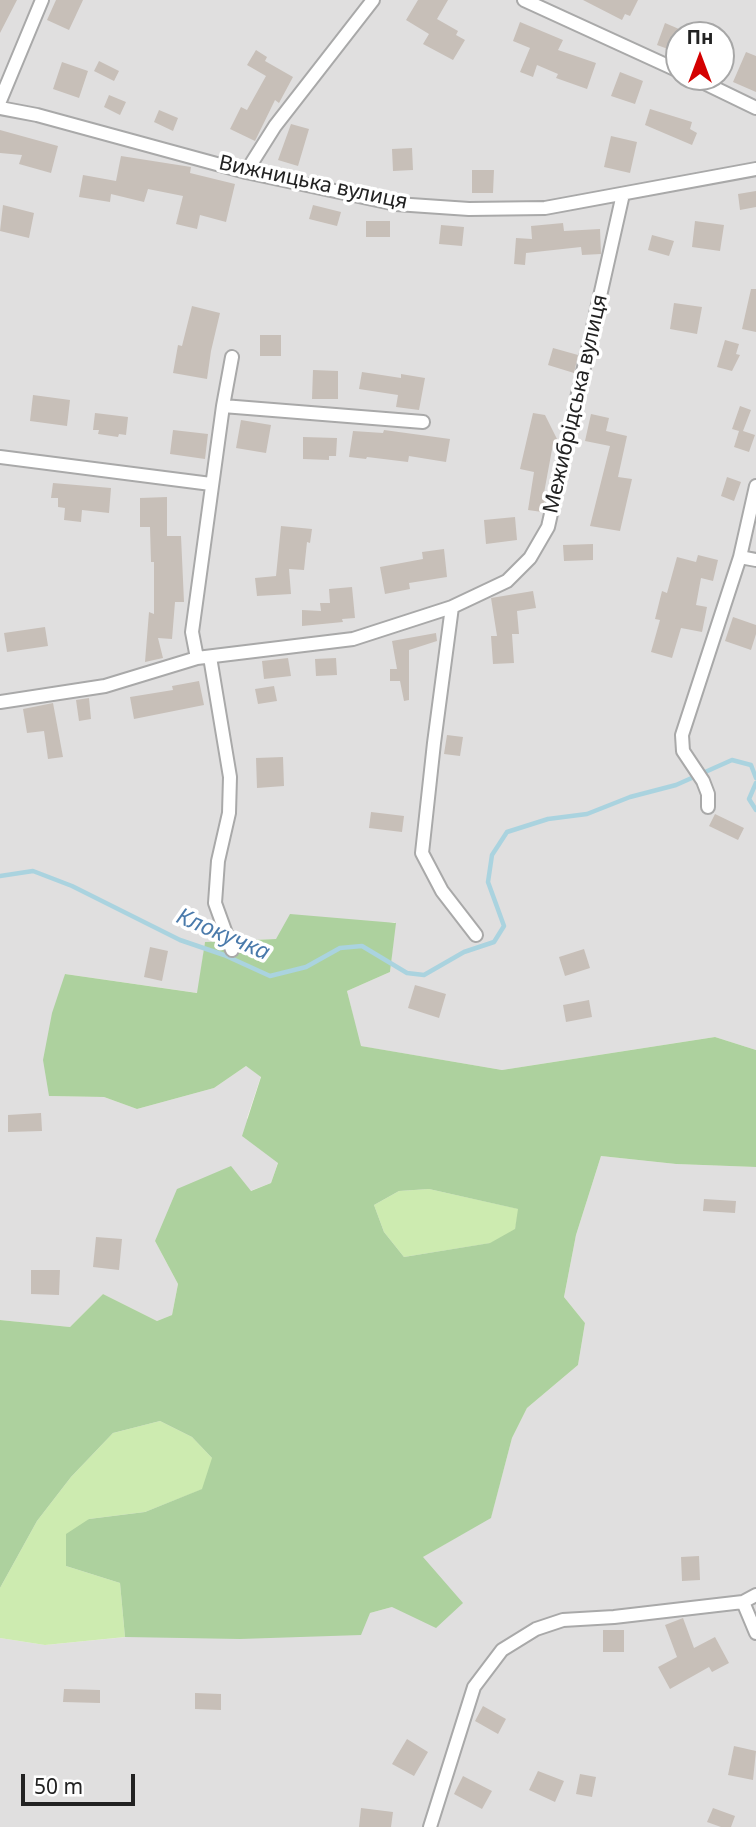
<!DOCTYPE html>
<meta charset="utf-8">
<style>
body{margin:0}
#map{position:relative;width:756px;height:1827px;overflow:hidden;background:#f2efe9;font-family:"Noto Sans",sans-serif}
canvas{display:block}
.north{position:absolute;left:665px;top:21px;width:70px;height:70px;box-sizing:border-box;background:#fff;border:2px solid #a7a7a7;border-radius:50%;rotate:0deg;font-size:19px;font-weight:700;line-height:28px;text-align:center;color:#222}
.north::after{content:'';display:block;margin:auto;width:24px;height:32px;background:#d40000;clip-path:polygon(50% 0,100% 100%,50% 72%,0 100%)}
.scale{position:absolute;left:21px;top:1774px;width:114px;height:32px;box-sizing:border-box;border:4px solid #222;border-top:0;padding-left:9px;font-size:21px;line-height:24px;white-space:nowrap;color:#222;-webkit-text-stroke:5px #fff;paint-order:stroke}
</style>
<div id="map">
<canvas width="756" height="1827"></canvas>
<div class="north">Пн</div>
<div class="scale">50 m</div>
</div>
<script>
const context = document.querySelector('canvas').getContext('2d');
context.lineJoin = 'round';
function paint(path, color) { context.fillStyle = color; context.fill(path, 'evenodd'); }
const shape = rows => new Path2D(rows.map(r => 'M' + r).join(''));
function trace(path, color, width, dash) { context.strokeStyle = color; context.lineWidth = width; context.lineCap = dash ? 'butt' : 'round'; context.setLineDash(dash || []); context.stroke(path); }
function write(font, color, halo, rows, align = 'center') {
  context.font = font + ' "Noto Sans",sans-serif'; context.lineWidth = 7; context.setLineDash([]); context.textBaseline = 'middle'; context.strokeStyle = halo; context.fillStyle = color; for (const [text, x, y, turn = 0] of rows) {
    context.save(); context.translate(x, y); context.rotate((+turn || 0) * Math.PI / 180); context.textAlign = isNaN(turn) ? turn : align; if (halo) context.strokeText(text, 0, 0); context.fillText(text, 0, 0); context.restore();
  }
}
const residential = shape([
 [0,0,756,0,756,1050,715,1037,502,1070,360,1046,347,991,390,972,395,922,276,939,205,942,198,993,65,974,49,1096,104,1097,137,1109,214,1088,246,1066,261,1076,247,1118,278,1162,271,1183,250,1191,155,1241,178,1284,172,1315,157,1321,103,1294,70,1327,0,1320],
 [679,35,721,35,721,77,679,77],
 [601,1156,676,1164,756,1167,756,1827,0,1827,0,1638,45,1645,370,1613,392,1607,423,1557,491,1517,512,1438,527,1408,578,1365,585,1323,564,1297,576,1235]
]);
const grass = shape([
 [429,1189,519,1209,515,1230,491,1243,404,1257,384,1232,374,1205,399,1191],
 [160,1421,192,1437,213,1459,203,1489,145,1512,89,1519,66,1566,120,1583,125,1637,45,1645,0,1638,0,1588,37,1521,71,1477,113,1433]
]);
const forest = shape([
 [290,914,396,923,390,972,347,991,361,1046,502,1070,715,1037,756,1050,756,1167,676,1164,601,1156,576,1235,564,1297,585,1323,578,1365,527,1408,512,1438,491,1518,423,1557,463,1603,436,1628,392,1607,370,1613,361,1635,240,1639,125,1637,120,1583,66,1566,66,1534,89,1519,145,1512,202,1489,212,1458,192,1437,160,1421,113,1433,71,1477,37,1521,0,1588,0,1320,70,1327,103,1294,157,1321,172,1315,178,1284,155,1241,177,1189,231,1166,251,1191,271,1183,278,1163,242,1136,261,1077,246,1066,214,1088,137,1109,104,1097,49,1096,43,1060,52,1013,65,974,197,993,205,942,276,939],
 [429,1189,518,1209,515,1229,490,1243,404,1257,384,1232,374,1205,399,1191]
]);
const stream = shape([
 [756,783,749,799,756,810],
 [0,876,33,871,72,886,180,940,224,955,270,976,306,967,340,948,362,946,407,973,424,975,464,952,494,942,504,926,488,882,492,855,507,832,548,819,587,814,630,797,676,785,732,760,751,765,756,778]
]);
const building = shape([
 [0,0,17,0,0,33],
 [56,0,83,0,69,30,47,20],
 [418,0,448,0,437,19,458,31,456,35,465,40,453,60,423,44,429,34,406,20],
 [583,0,638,0,630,16,625,14,622,20],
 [520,22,563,40,558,50,596,63,587,89,556,78,558,74,537,65,533,77,520,72,530,48,513,41],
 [665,23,679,29,679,53,657,45],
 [256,50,267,57,265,61,293,77,279,103,275,100,255,141,230,129,241,107,247,110,266,76,247,65],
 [746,52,756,56,756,92,733,82],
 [99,61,119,71,114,81,94,71],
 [62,62,88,71,79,98,53,89],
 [620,72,643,81,635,104,611,96],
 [109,95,126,102,120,115,104,107],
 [650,109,692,122,690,129,697,133,692,145,645,125],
 [159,110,178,118,173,131,154,122],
 [291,124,309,129,298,166,278,160],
 [0,130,58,146,51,173,19,164,22,155,0,153],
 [611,136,637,142,630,173,604,167],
 [412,148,413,170,393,171,392,149],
 [121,156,191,167,190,173,235,184,226,222,200,215,197,229,176,224,183,196,148,189,144,202,111,194,110,202,79,197,83,175,116,181],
 [472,170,494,170,493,193,472,193],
 [756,191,756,207,740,210,738,194],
 [3,205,34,213,29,238,0,231],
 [313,205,341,212,337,226,309,219],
 [366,221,390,221,390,237,366,237],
 [695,221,724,225,720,251,692,247],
 [563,223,564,231,600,229,601,254,582,255,581,247,526,253,525,265,514,264,516,238,532,239,531,226],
 [441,225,464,227,462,246,439,244],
 [652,235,674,241,669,256,648,250],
 [751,289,756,289,756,332,742,329],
 [674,303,702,307,697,334,670,329],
 [192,306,220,313,211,351,207,379,173,373,178,345,182,346],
 [260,335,281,335,281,356,260,356],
 [725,340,739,344,736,354,740,355,732,371,717,367],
 [553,348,578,355,574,373,548,365],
 [313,370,338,371,338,399,312,399],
 [362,372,401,378,401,374,425,378,419,410,396,407,398,395,359,389],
 [33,395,70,400,67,426,30,421],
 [740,406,751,410,743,431,755,435,749,452,734,447,739,431,732,429],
 [95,413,128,417,126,435,119,434,118,437,98,434,99,430,93,430],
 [533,413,545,415,558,441,558,444,553,444,544,493,547,493,542,512,528,510,534,472,520,469],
 [591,414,609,418,606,431,627,436,618,477,632,479,620,531,590,526,610,446,585,441],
 [241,420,271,425,266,453,236,448],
 [173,430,208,434,205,459,170,454],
 [384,430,450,439,446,462,409,456,408,462,367,457,366,459,349,457,353,431,383,433],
 [303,437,337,438,336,456,329,456,329,460,303,459],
 [727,477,741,482,734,501,721,496],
 [53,483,111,488,109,513,82,510,81,522,64,520,65,508,58,507,58,498,51,498],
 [167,497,167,536,181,536,184,602,175,602,172,639,158,638,163,658,145,662,149,612,154,614,154,562,151,562,150,527,140,527,140,498],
 [515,517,517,540,486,544,484,520],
 [281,526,312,529,310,543,307,542,304,570,289,569,291,594,257,596,255,578,276,576],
 [593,544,593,560,564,561,563,545],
 [444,549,447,577,409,583,410,589,385,594,380,567,423,559,422,552],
 [698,555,718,560,713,581,701,578,696,605,707,607,702,632,681,628,672,658,651,652,660,620,655,619,662,591,667,593,677,557,696,562],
 [352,587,355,618,342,619,343,622,302,626,302,610,321,611,320,603,330,603,329,589],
 [533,591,536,608,517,611,519,634,512,634,514,663,493,664,491,636,497,636,491,598],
 [733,617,756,625,756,634,751,650,725,641],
 [45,627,48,646,7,652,4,633],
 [436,633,437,641,409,650,409,700,404,701,400,681,390,681,390,669,397,669,392,641],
 [288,658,291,676,264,679,262,661],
 [336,658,337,675,316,676,315,659],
 [199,681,204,705,134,719,130,697,173,690,172,686],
 [274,686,277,701,258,704,255,689],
 [89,698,91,719,79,721,76,700],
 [53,703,63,757,48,759,44,731,27,733,23,709],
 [447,735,463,737,460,756,444,754],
 [283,757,284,786,257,788,256,758],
 [371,812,404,816,402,832,369,828],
 [715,814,744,828,738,840,709,826],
 [150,947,168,951,162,981,144,977],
 [584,949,590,968,565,976,559,957],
 [415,985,446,994,439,1018,408,1008],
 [589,1000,592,1017,566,1022,563,1005],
 [41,1113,42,1131,8,1132,8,1115],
 [704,1199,736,1201,735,1213,703,1211],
 [96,1237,122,1239,119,1270,93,1267],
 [31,1270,60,1270,59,1295,31,1294],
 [699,1556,700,1580,682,1581,681,1557],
 [683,1618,694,1648,715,1637,729,1663,712,1672,709,1667,670,1689,658,1667,677,1657,665,1625],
 [603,1630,624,1630,624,1652,603,1652],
 [64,1689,100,1690,100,1703,63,1702],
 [195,1693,221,1694,221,1710,195,1709],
 [483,1706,506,1719,498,1734,475,1721],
 [407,1739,428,1752,414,1776,392,1764],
 [734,1746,756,1751,753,1780,728,1775],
 [538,1771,564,1781,555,1802,529,1790],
 [580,1774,596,1777,592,1797,576,1794],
 [463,1776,492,1791,482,1809,454,1794],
 [361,1808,393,1812,391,1827,359,1827],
 [713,1808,735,1816,731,1827,721,1827,707,1822]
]);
const minor = shape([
 [524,0,679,71],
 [692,77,756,108],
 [0,101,42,0],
 [0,108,37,115,246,172,396,204,469,209,545,208,756,169],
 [246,172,275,126,373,0],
 [223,406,423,422],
 [0,457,211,484],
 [740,557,756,560],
 [452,607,434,743,422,853,442,891,476,935],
 [210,657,230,777,229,813,218,861,215,903,232,950],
 [197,658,192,632,223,406,232,357],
 [0,702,105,686,197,658,353,639,452,607,507,581,530,558,548,527,623,194],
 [708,807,708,794,703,781,683,751,682,735,740,557,756,486],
 [743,1602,756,1633],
 [430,1827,474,1687,502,1650,536,1629,563,1620,614,1617,743,1602,756,1595]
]);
const streetNames = [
 ["Вижницька вулиця",313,183,12],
 ["Межибрідська вулиця",576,404,-77]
];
const waterNames = [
 ["Клокучка",223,935,23]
];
paint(residential, '#e0dfdf');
paint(grass, '#cdebb0');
paint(forest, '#add19e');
trace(stream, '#aad3df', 4.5);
paint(building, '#c7bfb8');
trace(minor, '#a9a9a9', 16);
trace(minor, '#fff', 12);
write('21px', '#222', '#fff', streetNames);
write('italic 23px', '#4a7aab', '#fff', waterNames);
</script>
